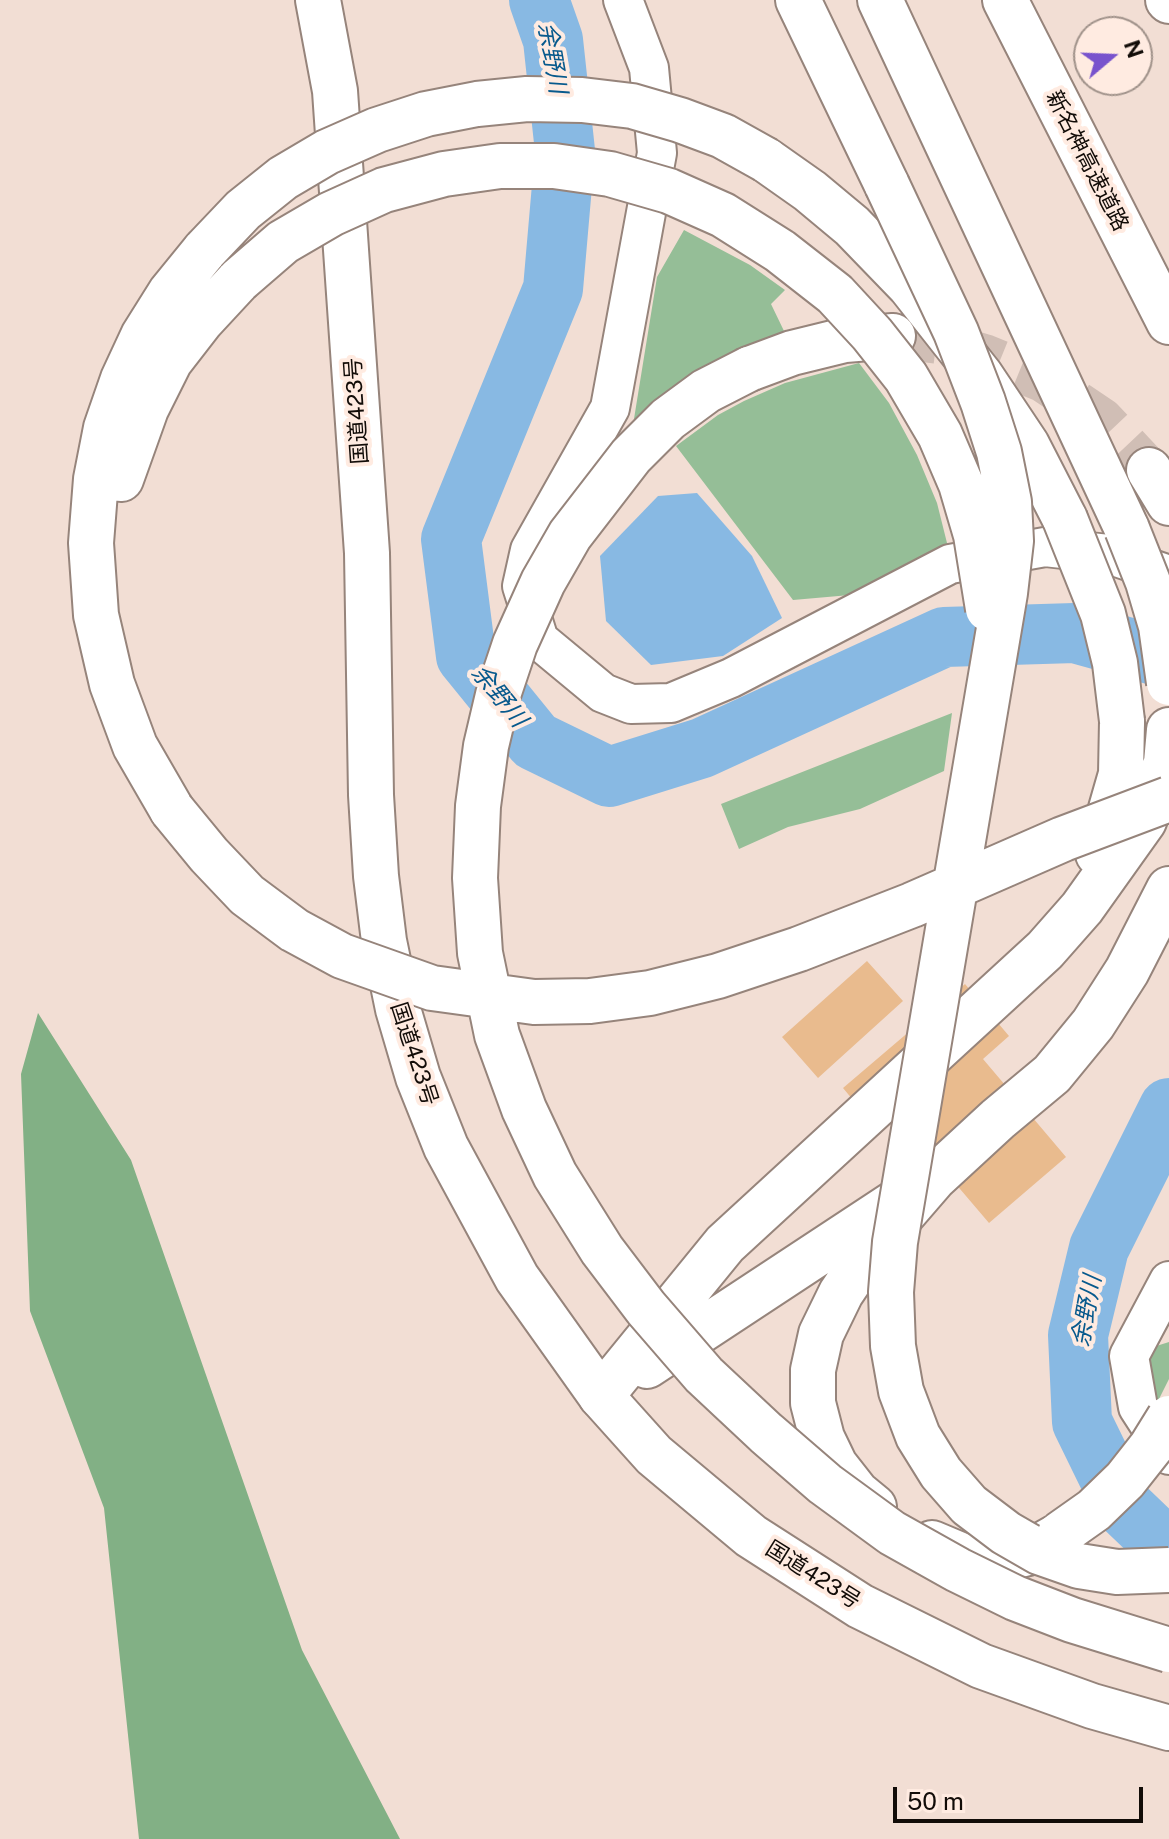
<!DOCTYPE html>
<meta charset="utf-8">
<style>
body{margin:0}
#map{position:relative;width:1169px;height:1839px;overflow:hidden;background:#f2ded4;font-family:"Public Sans",sans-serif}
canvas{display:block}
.north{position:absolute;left:1073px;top:16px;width:80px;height:80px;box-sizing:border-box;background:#ffebe1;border:2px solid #a0928a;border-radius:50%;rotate:71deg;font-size:22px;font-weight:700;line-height:32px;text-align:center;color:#120c08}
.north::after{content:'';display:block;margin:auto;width:28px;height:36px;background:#7853cd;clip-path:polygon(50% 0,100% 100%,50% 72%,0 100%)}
.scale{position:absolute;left:893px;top:1787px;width:250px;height:36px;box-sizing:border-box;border:4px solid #120c08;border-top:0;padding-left:10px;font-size:24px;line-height:28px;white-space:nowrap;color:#120c08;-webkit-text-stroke:6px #ffebe1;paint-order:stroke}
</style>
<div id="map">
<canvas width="1169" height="1839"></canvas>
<div class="north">N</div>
<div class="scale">50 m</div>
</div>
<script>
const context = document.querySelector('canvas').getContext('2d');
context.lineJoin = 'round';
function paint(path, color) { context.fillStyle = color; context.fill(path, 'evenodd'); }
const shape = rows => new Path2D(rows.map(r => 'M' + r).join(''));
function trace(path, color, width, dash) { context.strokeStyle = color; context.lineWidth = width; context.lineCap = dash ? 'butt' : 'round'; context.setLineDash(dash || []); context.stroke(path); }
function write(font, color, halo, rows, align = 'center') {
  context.font = font + ' "Public Sans","Noto Sans JP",sans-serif'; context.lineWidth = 8; context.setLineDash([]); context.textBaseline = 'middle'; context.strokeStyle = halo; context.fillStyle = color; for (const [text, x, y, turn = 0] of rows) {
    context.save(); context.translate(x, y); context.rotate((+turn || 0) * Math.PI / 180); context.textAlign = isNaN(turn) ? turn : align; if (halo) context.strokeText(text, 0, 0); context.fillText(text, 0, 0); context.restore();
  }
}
const green = shape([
 [684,230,750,265,785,290,771,304,784,331,709,364,661,399,633,425,657,277],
 [859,363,889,403,917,455,937,503,951,559,884,592,793,600,676,446,718,415,744,401,785,383],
 [952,713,944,771,860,809,788,827,739,849,721,804],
 [1169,1342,1169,1379,1157,1403,1146,1383,1150,1348]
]);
const forest = shape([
 [38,1013,131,1160,302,1650,400,1839,139,1839,104,1508,30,1311,21,1074]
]);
const water = shape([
 [697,493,752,556,782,618,723,656,651,665,606,621,600,556,658,496]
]);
const river = shape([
 [539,0,553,40,565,151,553,289,451,539,466,656,535,741,609,777,702,748,944,637,1075,633,1169,659],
 [1169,1108,1099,1248,1078,1335,1082,1422,1123,1506,1169,1550]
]);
const building = shape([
 [867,961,903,1001,818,1078,782,1037],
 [965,984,1009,1036,983,1059,1066,1157,989,1223,897,1115,878,1130,843,1088]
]);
const motorwayTunnel = shape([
 [893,336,938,342,984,356,1043,380,1102,420,1149,470]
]);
const minor = shape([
 [623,0,649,68,657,153,610,408,530,550,522,586,539,640,603,693,631,704,671,703,731,678,950,564,1045,547,1108,554,1169,575],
 [1169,1281,1129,1356,1138,1407,1169,1455]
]);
const trunk = shape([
 [318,0,335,91,367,553,371,795,376,876,384,941,398,1009,418,1077,446,1147,517,1278,601,1396,654,1455,751,1536,860,1606,981,1666,1092,1706,1169,1728]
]);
const motorway = shape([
 [798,0,887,185],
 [880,0,1127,529],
 [1005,0,1169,322],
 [1168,0,1169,1],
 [766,160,810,191,852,226,910,286,981,376,1027,445,1065,519],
 [749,369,792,353,845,340,893,336],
 [1149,470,1169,503],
 [121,479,146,409,170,361,201,321,239,280],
 [172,810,135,746,112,684,96,615,91,543,96,479,106,428,123,379,143,336,170,293,205,250],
 [1098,854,1121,774,1122,721],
 [647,1366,893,1204],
 [601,1396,725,1244,1045,950,1082,908,1144,821,1166,763,1169,730],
 [874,1507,857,1493,835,1465,822,1438,813,1403,813,1370,821,1334,841,1293,864,1259,934,1178,998,1119,1052,1074,1093,1024,1127,971,1169,889],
 [932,1543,970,1559,997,1561,1028,1553,1058,1536]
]);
const motorwayBridge = shape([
 [887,185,956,332,983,402,999,452,1009,502,1011,541,1005,593,895,1242,891,1292,893,1346,901,1391,918,1436,941,1473,969,1505,1006,1533,1039,1552,1079,1566,1117,1572,1169,1570],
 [205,250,243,210,283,178,327,152,377,130,426,114,477,104,527,99,582,100,632,106,680,120,723,136,766,160],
 [239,280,283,242,331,214,384,190,444,174,500,166,554,166,610,174,669,191,723,215,780,251,835,294,872,334,906,377,940,435,961,484,976,535,988,609],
 [749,369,706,391,668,419,631,456,570,535,543,582,515,644,498,695,486,746,478,806,475,878,480,953,497,1035,524,1109,555,1175,602,1250,646,1308,704,1375,766,1433,825,1484,892,1533,958,1570,1015,1598,1072,1620,1169,1650],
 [1065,519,1103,614,1115,663,1122,721],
 [1127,529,1148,582,1161,626,1169,683],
 [172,810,209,855,247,895,294,930,342,956,432,988,534,1002,590,1001,650,993,718,976,799,949,912,905,1063,839,1169,799],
 [1060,1534,1094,1510,1125,1480,1151,1447,1169,1418]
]);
const streetNames = [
 ["新名神高速道路",1087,161,63],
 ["国道423号",357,411,-94],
 ["国道423号",414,1054,72],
 ["国道423号",813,1575,32]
];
const waterNames = [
 ["余野川",552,58,80],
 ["余野川",499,696,51],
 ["余野川",1087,1311,-80]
];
paint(green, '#95be97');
paint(forest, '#82b085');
paint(water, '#88b9e3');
trace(river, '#88b9e3', 60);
paint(building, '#e9bb8e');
trace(motorwayTunnel, '#d0beb5', 44, [44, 22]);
trace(minor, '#96847b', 42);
trace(trunk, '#96847b', 48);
trace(motorway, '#96847b', 48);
trace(minor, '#fff', 38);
trace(trunk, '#fff', 44);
trace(motorway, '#fff', 44);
trace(motorwayBridge, '#96847b', 48, []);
trace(motorwayBridge, '#fff', 44);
write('22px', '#120c08', '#ffebe1', streetNames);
write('italic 24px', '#085a8d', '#ffebe1', waterNames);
</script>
